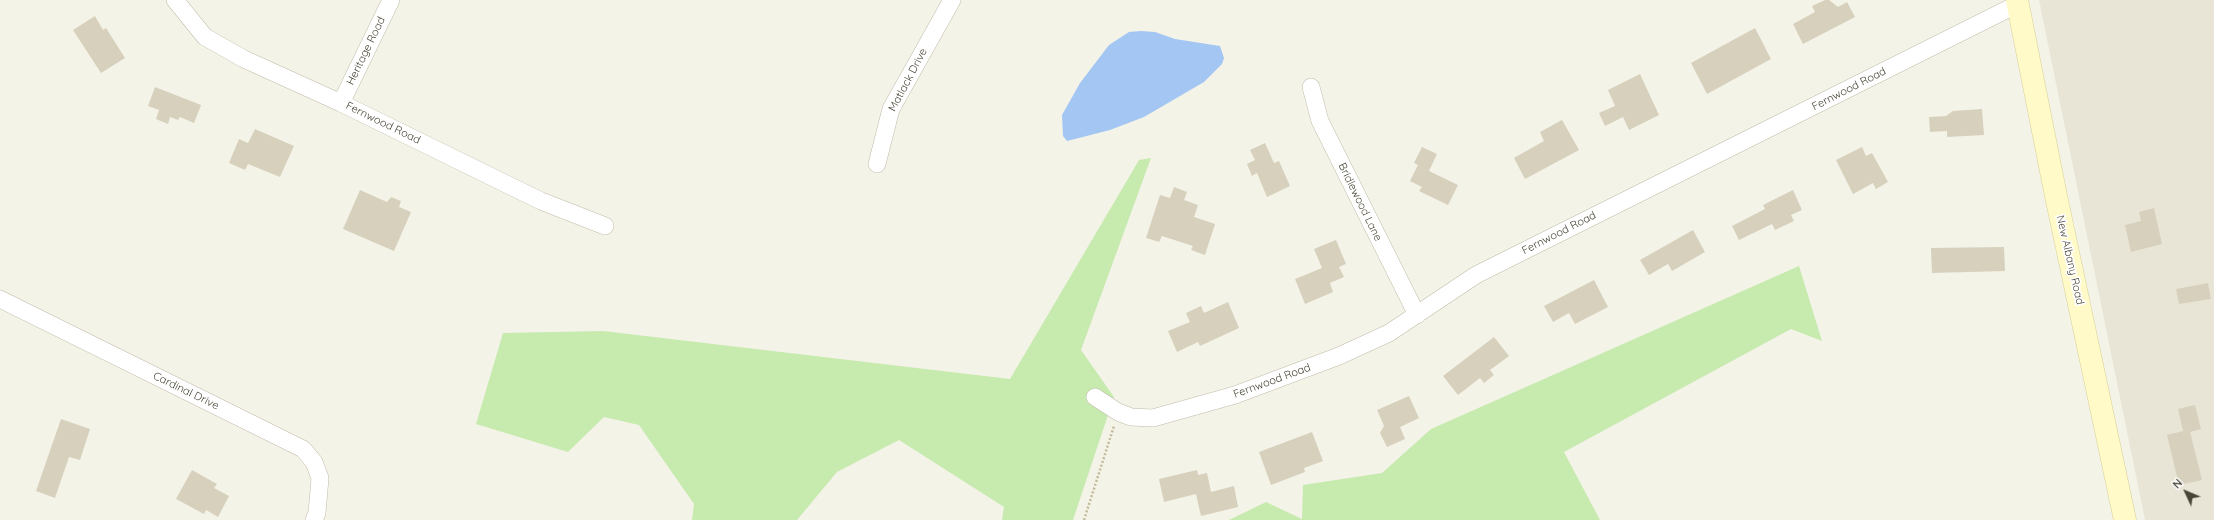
<!DOCTYPE html>
<style>
body{margin:0}
#map{position:relative;width:2214px;height:520px;overflow:hidden;background:#f4f3e8;font-family:Quicksand,sans-serif}
canvas{display:block}
.north{position:absolute;left:2166px;top:472px;width:40px;height:40px;-webkit-text-stroke:3px #fff;paint-order:stroke;rotate:314deg;font-size:11px;font-weight:700;line-height:16px;text-align:center;color:#484436}
.north::after{content:'';display:block;margin:auto;width:14px;height:18px;background:#484436;clip-path:polygon(50% 0,100% 100%,50% 72%,0 100%)}
</style>
<div id="map">
<canvas width="2214" height="520"></canvas>
<div class="north">N</div>
</div>
<script>
const context = document.querySelector('canvas').getContext('2d');
context.lineJoin = 'round';
function paint(path, color) { context.fillStyle = color; context.fill(path, 'evenodd'); }
const shape = rows => new Path2D(rows.map(r => 'M' + r).join(''));
function trace(path, color, width, dash) { context.strokeStyle = color; context.lineWidth = width; context.lineCap = dash ? 'butt' : 'round'; context.setLineDash(dash || []); context.stroke(path); }
function write(font, color, halo, rows, align = 'center') {
  context.font = font + ' Quicksand,sans-serif'; context.lineWidth = 3.5; context.setLineDash([]); context.textBaseline = 'middle'; context.strokeStyle = halo; context.fillStyle = color; for (const [text, x, y, turn = 0] of rows) {
    context.save(); context.translate(x, y); context.rotate((+turn || 0) * Math.PI / 180); context.textAlign = isNaN(turn) ? turn : align; if (halo) context.strokeText(text, 0, 0); context.fillText(text, 0, 0); context.restore();
  }
}
const residential = shape([
 [2039,0,2214,0,2214,520,2145,520]
]);
const green = shape([
 [1151,158,1081,350,1114,397,1073,520,1002,520,1004,507,899,440,837,472,797,520,692,520,694,504,639,425,604,417,568,452,476,424,503,333,603,331,1010,379,1139,160],
 [1799,266,1822,341,1791,329,1564,452,1600,520,1229,520,1266,502,1302,519,1303,485,1382,473,1431,429]
]);
const water = shape([
 [1141,31,1155,32,1175,39,1220,46,1224,58,1222,64,1204,82,1144,117,1110,130,1067,141,1063,136,1062,115,1080,83,1109,45,1129,32]
]);
const building = shape([
 [1825,0,1829,0,1838,7,1847,2,1855,17,1803,44,1793,24,1815,12,1812,6],
 [95,16,103,30,106,28,125,58,101,73,73,30],
 [1755,28,1771,59,1707,94,1691,63],
 [1640,74,1659,115,1629,130,1623,117,1605,126,1599,113,1615,106,1608,90],
 [155,87,201,105,194,123,180,117,178,120,170,117,168,124,156,119,159,110,148,106],
 [1982,109,1984,135,1947,137,1947,131,1930,132,1929,117,1946,116,1953,111],
 [1562,120,1579,150,1525,179,1514,158,1544,141,1540,132],
 [255,129,294,146,280,177,248,164,245,170,229,163,239,139,248,143],
 [1265,143,1274,163,1279,161,1290,186,1267,197,1257,173,1252,176,1247,164,1255,160,1250,150],
 [1422,147,1437,154,1429,171,1458,185,1448,205,1419,191,1422,187,1410,181,1418,165,1414,163],
 [1862,147,1866,156,1872,153,1888,182,1876,189,1873,183,1853,194,1836,160],
 [1174,187,1187,192,1184,200,1198,205,1194,217,1215,224,1205,255,1191,250,1193,246,1162,236,1159,242,1146,238,1160,195,1170,198],
 [360,190,387,202,391,197,401,201,399,207,411,212,394,251,343,229],
 [1793,190,1802,210,1791,215,1794,221,1775,230,1772,224,1739,240,1732,226,1765,209,1763,205],
 [2154,208,2162,244,2131,252,2125,225,2141,221,2139,212],
 [1693,230,1705,252,1672,271,1668,264,1649,275,1640,260],
 [1336,240,1346,264,1339,267,1344,277,1330,283,1333,292,1305,304,1295,279,1322,268,1314,249],
 [2004,247,2005,271,1932,273,1931,248],
 [1594,280,1608,307,1575,324,1569,313,1553,322,1544,306],
 [2208,283,2211,299,2179,304,2176,289],
 [1228,302,1239,328,1200,346,1198,342,1177,352,1168,331,1190,322,1186,313,1201,306,1204,313],
 [1494,337,1509,356,1490,370,1494,375,1484,383,1480,378,1458,395,1443,376],
 [1409,396,1419,418,1400,427,1405,439,1387,447,1380,433,1384,426,1377,410],
 [2195,405,2201,429,2190,432,2202,480,2179,485,2167,435,2183,431,2178,409],
 [61,419,90,429,80,460,69,457,55,498,36,491],
 [1312,432,1323,461,1304,468,1305,472,1271,485,1259,452],
 [192,470,217,484,214,488,229,496,218,517,206,510,204,514,176,499],
 [1197,470,1198,475,1207,473,1211,492,1234,486,1238,507,1201,516,1196,494,1164,502,1159,479]
]);
const path = shape([
 [1084,520,1114,426]
]);
const minor = shape([
 [175,0,205,37,244,59,341,103,541,201,605,226],
 [1311,87,1320,121,1417,315],
 [341,103,391,0],
 [877,164,891,109,952,0],
 [0,299,303,449,314,462,320,478,317,513,314,520],
 [1095,397,1118,412,1131,417,1153,418,1235,395,1339,356,1389,333,1476,275,2018,4]
]);
const secondary = shape([
 [2017,0,2056,196,2125,520]
]);
const streetNames = [
 ["Heritage Road",366,51,-64],
 ["Matlack Drive",908,80,-62],
 ["Fernwood Road",1849,89,-27],
 ["Fernwood Road",383,123,26],
 ["Bridlewood Lane",1360,202,64],
 ["Fernwood Road",1559,233,-27],
 ["New Albany Road",2070,260,77],
 ["Fernwood Road",1272,381,-20],
 ["Cardinal Drive",186,391,26]
];
paint(residential, '#e9e5d6');
paint(green, '#c7eaaf');
paint(water, '#a3c6f3');
paint(building, '#d7d0bd');
trace(minor, '#c0bcaa', 18);
trace(secondary, '#d6ce96', 23);
trace(path, '#c3ba9b', 2.5, [2, 2]);
trace(minor, '#fff', 17);
trace(secondary, '#fffac7', 22);
write('11px', '#484436', '#fff', streetNames);
</script>
